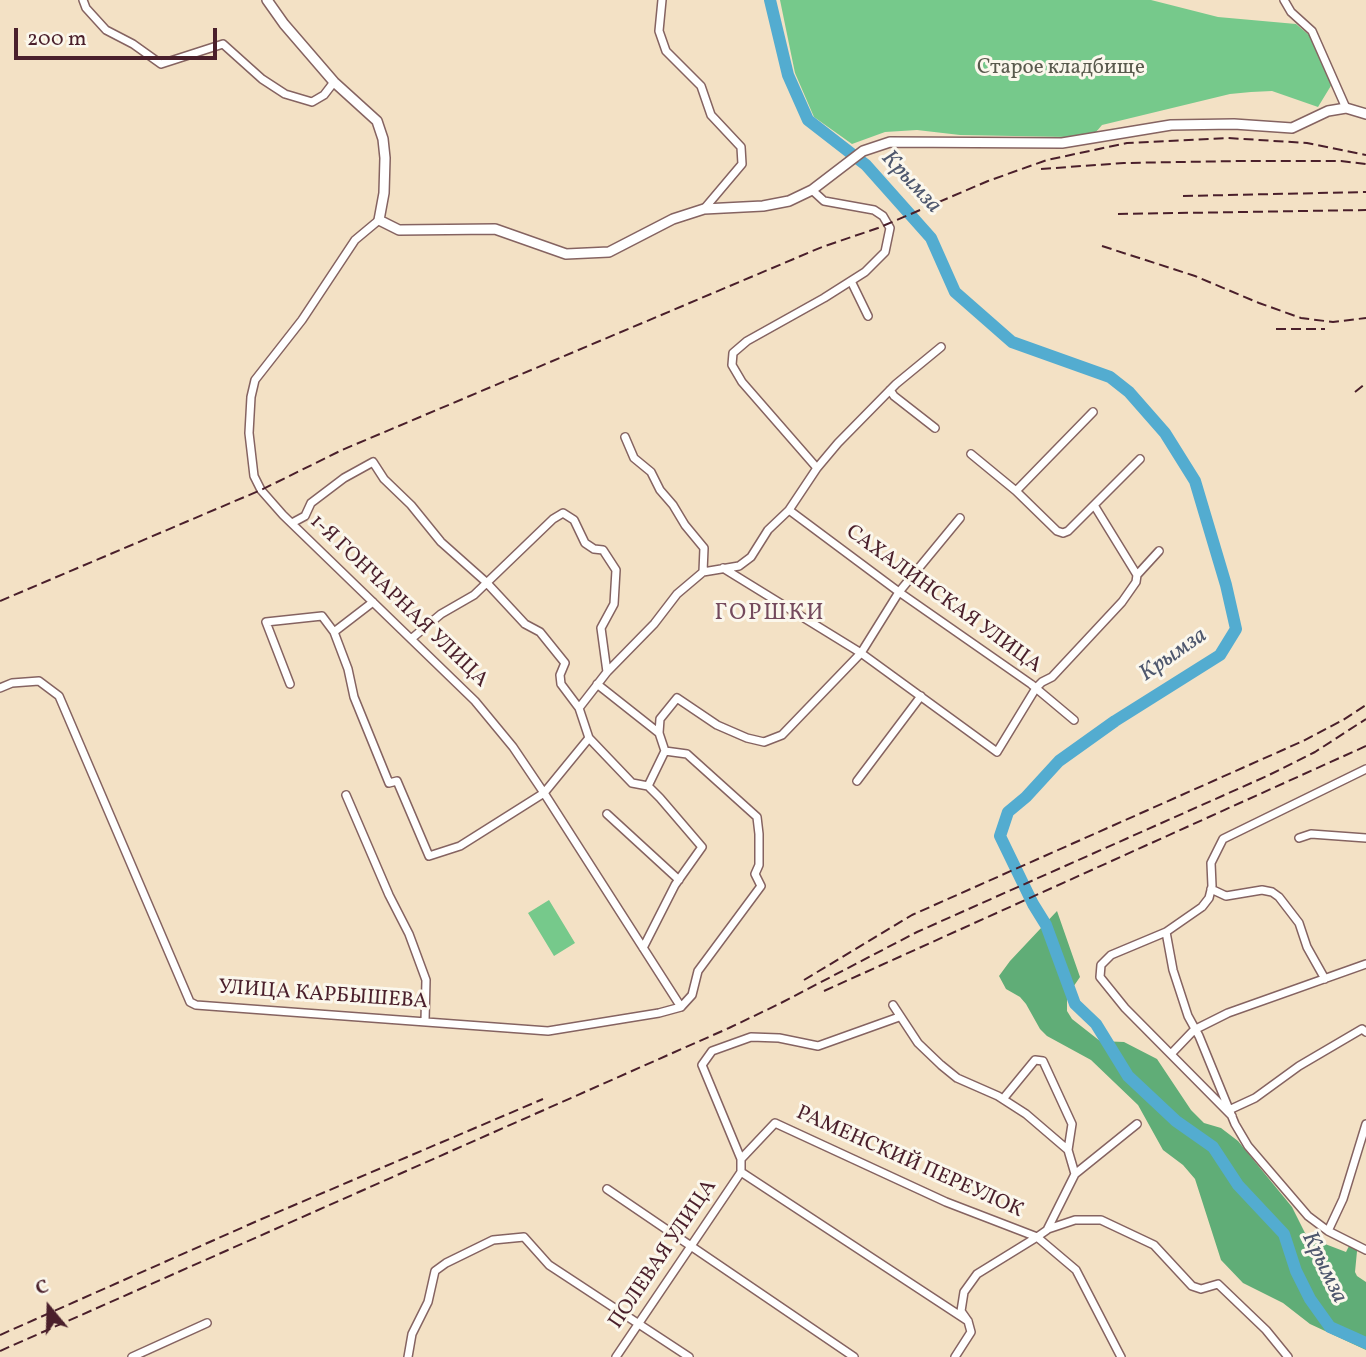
<!DOCTYPE html>
<meta charset="utf-8">
<style>
body{margin:0}
#map{position:relative;width:1366px;height:1357px;overflow:hidden;background:#f3e1c5;font-family:Vollkorn,serif}
canvas{display:block}
.north{position:absolute;left:14px;top:1273px;width:70px;height:70px;-webkit-text-stroke:5px #fbf7ec;paint-order:stroke;rotate:341deg;font-size:19px;font-weight:700;line-height:28px;text-align:center;color:#4a1f2b}
.north::after{content:'';display:block;margin:auto;width:24px;height:32px;background:#4a1f2b;clip-path:polygon(50% 0,100% 100%,50% 72%,0 100%)}
.scale{position:absolute;left:14px;top:28px;width:203px;height:32px;box-sizing:border-box;border:4px solid #4a1f2b;border-top:0;padding-left:9px;font-size:21px;line-height:24px;white-space:nowrap;color:#4a1f2b;-webkit-text-stroke:5px #fbf7ec;paint-order:stroke}
</style>
<div id="map">
<canvas width="1366" height="1357"></canvas>
<div class="north">С</div>
<div class="scale">200 m</div>
</div>
<script>
const context = document.querySelector('canvas').getContext('2d');
context.lineJoin = 'round';
function paint(path, color) { context.fillStyle = color; context.fill(path, 'evenodd'); }
const shape = rows => new Path2D(rows.map(r => 'M' + r).join(''));
function trace(path, color, width, dash) { context.strokeStyle = color; context.lineWidth = width; context.lineCap = dash ? 'butt' : 'round'; context.setLineDash(dash || []); context.stroke(path); }
function write(font, color, halo, rows, align = 'center') {
  context.font = font + ' Vollkorn,serif'; context.lineWidth = 6; context.setLineDash([]); context.textBaseline = 'middle'; context.strokeStyle = halo; context.fillStyle = color; for (const [text, x, y, turn = 0] of rows) {
    context.save(); context.translate(x, y); context.rotate((+turn || 0) * Math.PI / 180); context.textAlign = isNaN(turn) ? turn : align; if (halo) context.strokeText(text, 0, 0); context.fillText(text, 0, 0); context.restore();
  }
}
const green = shape([
 [780,0,1151,0,1218,17,1296,24,1309,35,1332,84,1318,107,1272,91,1251,92,1230,94,1102,125,1096,132,1068,137,960,135,917,130,885,132,852,144,814,117,795,73],
 [549,900,575,943,554,956,528,913]
]);
const forest = shape([
 [1057,911,1080,977,1067,996,1067,1011,1072,1019,1100,1041,1124,1042,1157,1059,1191,1110,1204,1123,1221,1128,1238,1141,1292,1207,1305,1233,1312,1239,1346,1252,1350,1244,1358,1241,1355,1272,1357,1276,1366,1282,1366,1350,1310,1324,1283,1303,1243,1283,1221,1260,1195,1179,1183,1165,1163,1150,1138,1105,1091,1060,1047,1036,1040,1029,1026,1004,1020,997,1006,989,999,976,1010,961]
]);
const river = shape([
 [770,0,788,75,808,120,866,165,931,238,955,292,1012,342,1110,377,1129,392,1165,433,1195,481,1226,585,1236,629,1220,655,1115,721,1059,761,1026,797,1008,812,1000,836,1033,904,1046,925,1075,1004,1096,1024,1128,1076,1176,1121,1213,1147,1238,1185,1284,1234,1296,1271,1310,1299,1330,1327,1366,1343]
]);
const minor = shape([
 [83,0,86,8,106,30,133,44,161,64,223,44,262,79,285,94,312,102,324,95,334,82],
 [662,0,659,31,666,51,701,86,711,115,741,147,742,164,704,209],
 [1284,0,1291,12,1312,31,1346,108],
 [812,190,824,201,874,210,883,216,890,228,885,252,865,272,824,298,747,341,733,353,732,365,742,382,817,468],
 [379,220,355,240,302,320,255,380,251,397,249,433,254,476,261,490,283,515,475,701,513,747,544,793,681,1007],
 [851,281,868,316],
 [890,390,894,396,935,428],
 [625,437,634,458,651,472,660,490,673,505,685,525,704,548,703,572],
 [971,454,1016,491,1057,531,1063,533,1068,531,1094,505,1137,575],
 [1016,491,1093,412],
 [1094,505,1140,459],
 [789,510,899,592,1031,684,1074,720],
 [292,523,305,516,311,503,344,478,373,462,384,479,411,505,441,542,486,582,525,624,540,632,565,663,560,675,561,684,579,708],
 [723,568,861,653,997,752,1036,688,1042,682,1052,677,1122,602,1136,582,1137,575,1159,551],
 [334,632,373,602],
 [411,639,441,614,474,595,553,519,563,513,574,520,585,543,594,549,603,550,616,570,614,604,601,628,607,672],
 [290,684,266,622,322,616,334,632,348,669,354,697,389,783,397,781,429,856,460,846,544,793,589,738],
 [597,684,659,733],
 [0,688,12,683,39,681,59,696,190,1002,196,1005,548,1031,659,1013,681,1007],
 [665,751,659,733,660,719,677,698,717,725,747,738,764,742,782,735,861,653,899,592,960,518],
 [665,751,687,754,757,817,759,834,759,865,755,874,761,886,698,971,692,995,681,1007],
 [857,781,921,696],
 [648,786,665,751],
 [346,795,389,895,409,934,426,980,425,1021],
 [607,814,679,880],
 [1299,838,1311,834,1366,838],
 [1211,889,1226,896,1262,890,1272,892,1279,897,1299,923,1307,947,1325,979],
 [1166,932,1173,970,1188,1016,1199,1036,1235,1124,1248,1146,1308,1216,1328,1231,1366,1250],
 [643,948,675,885,702,847,660,798,648,786,632,783,589,738,579,708,607,672,654,624,677,594,703,572,739,566,751,557,768,530,789,510,817,468,838,443,896,384,941,347],
 [893,1005,918,1043,941,1065,957,1078,998,1096,1026,1114,1068,1150,1075,1174],
 [1171,1054,1194,1030,1228,1013,1366,964],
 [1003,1099,1035,1060,1043,1061,1072,1124,1068,1150],
 [1229,1110,1255,1098,1299,1066,1362,1029,1366,1032],
 [1232,1116,1125,1008,1100,977,1101,965,1111,955,1166,932,1202,907,1209,898,1212,886,1211,863,1223,839,1366,769],
 [741,1159,775,1123,946,1202,1037,1237],
 [741,1172,741,1159,702,1065,712,1051,751,1037,779,1038,818,1046,899,1017],
 [741,1172,968,1321],
 [607,1189,854,1357],
 [1048,1229,1075,1220,1101,1220,1154,1245,1192,1286,1201,1289,1218,1284,1266,1330,1288,1357],
 [1328,1231,1343,1199,1366,1124],
 [132,1357,207,1323],
 [408,1357,412,1334,428,1302,435,1271,446,1263,493,1240,524,1237,549,1265,689,1357],
 [616,1357,741,1172],
 [955,1357,971,1332,968,1321,961,1311,964,1292,977,1274,1037,1237],
 [1121,1357,1076,1270,1037,1237,1047,1230,1075,1174,1137,1124]
]);
const tertiary = shape([
 [267,0,284,24,334,82,377,121,383,139,385,158,384,193,379,220,399,230,495,229,566,254,609,252,673,219,704,209,763,206,789,201,812,190,863,151,890,142,1062,143,1171,125,1234,124,1292,128,1328,111,1346,108,1366,114]
]);
const rail = shape([
 [1041,169,1124,163,1239,161,1341,161,1366,164],
 [1183,196,1366,192],
 [1118,214,1366,210],
 [1102,246,1195,276,1259,303,1301,318,1333,322,1366,318],
 [1276,329,1325,329],
 [1355,392,1366,383],
 [0,601,261,490,342,450,822,247,878,228,988,181,1047,160,1127,143,1228,138,1307,143,1366,155],
 [804,980,912,915,1303,741,1343,720,1366,705],
 [824,991,1366,746],
 [0,1335,257,1221,543,1099],
 [0,1351,729,1028,779,1004,917,932,1267,776,1315,752,1366,719]
]);
const parkNames = [
 ["Старое кладбище",1061,69]
];
const streetNames = [
 ["САХАЛИНСКАЯ УЛИЦА",943,600,36],
 ["1-Я ГОНЧАРНАЯ УЛИЦА",398,602,44],
 ["УЛИЦА КАРБЫШЕВА",323,996,4],
 ["РАМЕНСКИЙ ПЕРЕУЛОК",909,1163,24],
 ["ПОЛЕВАЯ УЛИЦА",664,1255,-56]
];
const waterNames = [
 ["Крымза",910,183,47],
 ["Крымза",1174,656,-35],
 ["Крымза",1323,1268,64]
];
const neighbourhoodNames = [
 ["ГОРШКИ",770,615]
];
paint(green, '#76c98b');
paint(forest, '#60ad77');
trace(river, '#53acd0', 12);
trace(minor, '#856361', 10);
trace(tertiary, '#856361', 12);
trace(minor, '#fff', 7);
trace(tertiary, '#fff', 9);
trace(rail, '#4a1f2b', 2, [10, 5]);
write('21px', '#595a4d', '#fbf7ec', parkNames);
write('21px', '#4a1f2b', '#fbf7ec', streetNames);
write('italic 23px', '#4e576d', '#fbf7ec', waterNames);
context.letterSpacing = '2px';
write('23px', '#744a5d', '#fbf7ec', neighbourhoodNames);
context.letterSpacing = '0px';
</script>
